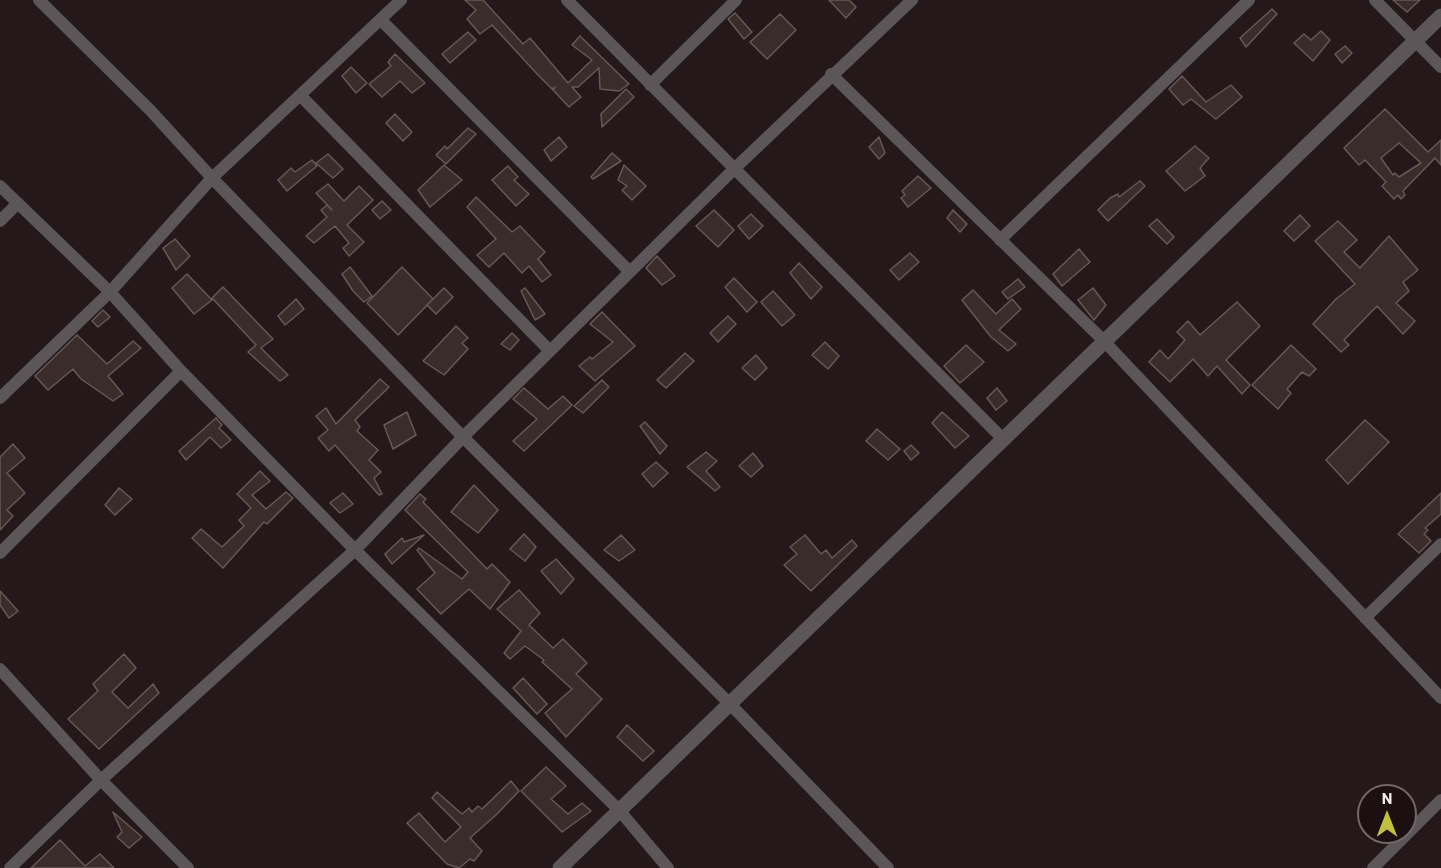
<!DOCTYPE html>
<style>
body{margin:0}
#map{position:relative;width:1441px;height:868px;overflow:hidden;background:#24181a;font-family:Barlow,sans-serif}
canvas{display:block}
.north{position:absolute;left:1357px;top:784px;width:60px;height:60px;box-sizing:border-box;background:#1b0f11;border:2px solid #726769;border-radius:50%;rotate:0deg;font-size:16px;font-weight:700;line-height:24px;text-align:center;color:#f4ebec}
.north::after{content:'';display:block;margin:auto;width:21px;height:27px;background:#c1be40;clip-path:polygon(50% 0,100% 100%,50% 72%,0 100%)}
</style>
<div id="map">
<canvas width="1441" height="868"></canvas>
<div class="north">N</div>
</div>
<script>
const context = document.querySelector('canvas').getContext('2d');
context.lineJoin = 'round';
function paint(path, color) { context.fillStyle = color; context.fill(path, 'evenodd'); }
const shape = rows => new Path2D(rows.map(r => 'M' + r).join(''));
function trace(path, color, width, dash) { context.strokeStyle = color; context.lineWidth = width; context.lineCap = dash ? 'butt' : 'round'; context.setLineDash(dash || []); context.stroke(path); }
const building = shape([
 [465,0,483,0,523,44,530,38,568,83,592,60,572,45,580,36,629,84,619,91,600,89,599,68,578,87,572,87,581,97,569,107,553,90,555,87,552,89,538,75,492,25,480,34,467,19,476,10,465,0],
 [829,0,849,0,856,7,846,18,829,0],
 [1393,0,1420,0,1407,12,1393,0],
 [1272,9,1277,14,1246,47,1240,38,1272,9],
 [735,13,752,32,744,39,728,19,735,13],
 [780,14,796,30,767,59,750,42,780,14],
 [1321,31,1330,40,1313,61,1294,43,1304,34,1311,40,1321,31],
 [468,32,476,40,450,63,442,54,468,32],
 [1345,46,1352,53,1342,63,1335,54,1345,46],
 [395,54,425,83,412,93,400,81,382,97,369,84,391,66,388,62,395,54],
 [351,67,367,83,356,93,342,76,351,67],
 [1182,76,1206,102,1231,85,1242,97,1216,119,1191,99,1183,105,1169,89,1182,76],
 [626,89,634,97,602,127,601,114,626,89],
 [1385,109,1428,152,1441,140,1441,165,1435,158,1403,191,1405,195,1401,199,1398,195,1394,199,1382,186,1386,182,1365,160,1359,165,1344,148,1385,109],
 [1399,143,1421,163,1399,177,1395,173,1393,175,1381,158,1399,143],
 [395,114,412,132,403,141,386,123,395,114],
 [468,128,476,134,446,164,436,155,445,146,447,149,468,128],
 [559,137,567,147,551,161,544,150,559,137],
 [879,137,885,153,879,159,869,147,879,137],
 [1195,146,1209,158,1200,168,1205,176,1185,191,1166,171,1195,146],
 [612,153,621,161,593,179,591,177,612,153],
 [328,154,343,169,333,178,316,163,328,154],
 [312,160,317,166,287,191,278,180,291,168,295,172,312,160],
 [444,165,462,180,430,207,418,190,444,165],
 [624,165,646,186,632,200,622,190,627,186,618,180,624,165],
 [508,166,518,177,514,180,529,194,516,206,492,180,508,166],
 [918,176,931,188,908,207,901,198,905,195,902,191,918,176],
 [1140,181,1145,186,1108,221,1098,210,1110,198,1118,194,1119,197,1140,181],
 [328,184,344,201,359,186,373,200,347,225,364,242,349,256,343,248,349,243,335,226,314,243,306,236,327,217,321,210,327,205,332,210,316,193,328,184],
 [476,197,512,232,520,226,545,252,538,259,551,275,542,282,529,266,522,273,504,253,489,267,477,255,496,239,467,207,476,197],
 [382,201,391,210,380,219,372,210,382,201],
 [714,210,734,230,718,247,696,226,714,210],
 [953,210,967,224,960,232,947,218,953,210],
 [751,214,763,226,749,239,738,226,751,214],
 [1300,215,1310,226,1294,241,1284,231,1300,215],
 [1157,219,1174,237,1167,244,1149,226,1157,219],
 [1338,221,1357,240,1344,252,1360,268,1389,236,1418,270,1403,282,1409,291,1396,303,1415,321,1403,334,1377,306,1344,340,1349,345,1341,352,1313,324,1336,299,1355,284,1315,241,1338,221],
 [175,239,190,256,176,270,163,248,175,239],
 [1079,249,1090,262,1062,286,1053,274,1079,249],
 [910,253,919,262,899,280,890,270,910,253],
 [657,256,675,276,662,285,646,268,657,256],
 [799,263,822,287,811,299,790,273,799,263],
 [350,267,372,296,364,302,353,291,342,274,350,267],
 [402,267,433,299,398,335,367,303,402,267],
 [187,274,212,300,194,314,172,288,187,274],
 [734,278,757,302,747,312,725,287,734,278],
 [1018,279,1025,287,1008,299,1002,292,1018,279],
 [223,287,273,339,261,348,288,375,280,381,248,352,256,345,212,298,223,287],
 [444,288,453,297,436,314,427,305,444,288],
 [525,288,545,314,535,320,521,291,525,288],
 [1093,288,1106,305,1094,320,1078,300,1093,288],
 [973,290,996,314,1012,299,1021,309,999,330,1016,344,1008,351,991,337,962,300,973,290],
 [773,291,795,315,782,326,761,302,773,291],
 [296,299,304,309,285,325,278,316,296,299],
 [1237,302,1260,326,1226,360,1250,385,1242,394,1217,366,1208,376,1193,359,1170,382,1149,362,1160,350,1168,359,1185,340,1177,332,1188,321,1200,335,1237,302],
 [103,310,110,317,98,327,92,321,103,310],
 [602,312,635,346,595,381,579,366,590,357,592,359,613,342,590,324,602,312],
 [728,316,736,324,718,342,710,333,728,316],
 [456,326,468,338,462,343,468,349,444,375,423,361,456,326],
 [512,333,519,340,510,350,501,344,512,333],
 [77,335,107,364,133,341,141,348,108,376,123,394,113,401,81,379,73,369,48,390,35,376,77,335],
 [825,342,839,356,828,369,812,355,825,342],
 [966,345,984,362,960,383,944,366,966,345],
 [1291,345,1316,369,1309,376,1302,372,1287,389,1291,393,1278,409,1252,385,1291,345],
 [685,353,694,361,666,388,657,380,685,353],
 [756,355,767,368,755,380,742,368,756,355],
 [380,379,389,387,355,420,360,427,357,431,378,450,369,460,381,472,374,478,382,494,379,495,335,445,329,451,318,438,328,430,316,416,326,408,336,424,380,379],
 [602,380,609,387,583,413,574,406,602,380],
 [524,388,548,409,563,396,572,405,524,451,513,441,537,419,513,399,524,388],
 [997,388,1007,401,996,410,987,398,997,388],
 [407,412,416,435,393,449,384,425,407,412],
 [942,412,969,436,955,448,932,423,942,412],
 [216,418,222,425,219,428,231,440,221,448,210,437,186,460,179,451,216,418],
 [1365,420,1389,442,1348,484,1326,460,1365,420],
 [645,422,667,446,660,454,640,426,645,422],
 [877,429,900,449,888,460,866,441,877,429],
 [13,444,25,458,7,473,25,493,7,510,13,516,0,530,0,457,13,444],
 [911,445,919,453,911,460,904,451,911,445],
 [706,452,717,461,706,471,720,487,715,491,687,467,706,452],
 [753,453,763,466,751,477,739,466,753,453],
 [656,462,668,473,653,487,642,474,656,462],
 [260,471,270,481,252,495,266,509,286,492,293,498,267,524,264,522,223,568,192,538,201,529,222,547,244,526,239,520,251,508,237,494,260,471],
 [474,485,498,510,478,533,451,512,474,485],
 [119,488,132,499,115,515,105,505,119,488],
 [343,493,353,504,340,513,330,503,343,493],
 [1441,493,1441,514,1425,528,1428,530,1424,534,1431,541,1419,553,1398,534,1441,493],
 [420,494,426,499,423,502,487,569,492,564,510,582,490,609,469,589,441,614,417,589,435,573,417,550,419,548,462,579,468,572,405,510,420,494],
 [524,534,536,547,525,561,510,549,524,534],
 [424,535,392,564,385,554,402,538,404,542,424,535],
 [621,535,635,550,619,561,604,550,621,535],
 [805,535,821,554,826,550,832,558,852,540,857,546,811,591,784,565,797,554,790,547,805,535],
 [556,559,574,579,561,594,541,571,556,559],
 [519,590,540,613,529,625,553,648,563,639,587,663,576,674,602,699,566,737,545,713,572,689,542,662,544,660,525,646,510,659,504,653,521,631,497,609,519,590],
 [0,591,18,611,9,618,0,605,0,591],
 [124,654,136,668,112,692,128,708,153,684,159,693,99,749,68,719,98,691,93,684,124,654],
 [523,678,547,704,537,714,513,688,523,678],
 [627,725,654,751,643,761,617,737,627,725],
 [546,767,566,786,551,799,568,814,582,803,591,811,562,832,521,791,546,767],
 [511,781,519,791,497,814,470,838,482,851,474,861,470,859,459,868,447,864,407,823,419,813,445,842,461,827,432,798,437,792,462,814,469,808,472,812,478,806,482,809,511,781],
 [113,812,142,837,129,848,117,837,122,832,113,812],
 [60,840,85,866,100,854,114,868,31,868,60,840]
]);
const minor = shape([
 [39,0,151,111,212,178,463,437,729,703,888,868],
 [567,0,1002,438],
 [1375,0,1441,67],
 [381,20,630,272],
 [831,74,1103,340,1441,698],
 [650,85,736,0],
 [300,95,550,351],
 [0,186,110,292,181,371,355,550,619,810,668,868],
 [0,221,18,203],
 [1000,240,1249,0],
 [0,398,110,292,212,178,401,0],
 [0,553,181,371],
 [1365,618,1441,544],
 [0,669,101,780,188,868],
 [10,868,101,780,355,550,463,437,733,170,912,0],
 [1373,868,1441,800]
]);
const tertiary = shape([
 [560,868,1441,16]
]);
paint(building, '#392c2a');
trace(building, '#675856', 1.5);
trace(minor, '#5c5659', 12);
trace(tertiary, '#5c5659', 15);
</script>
